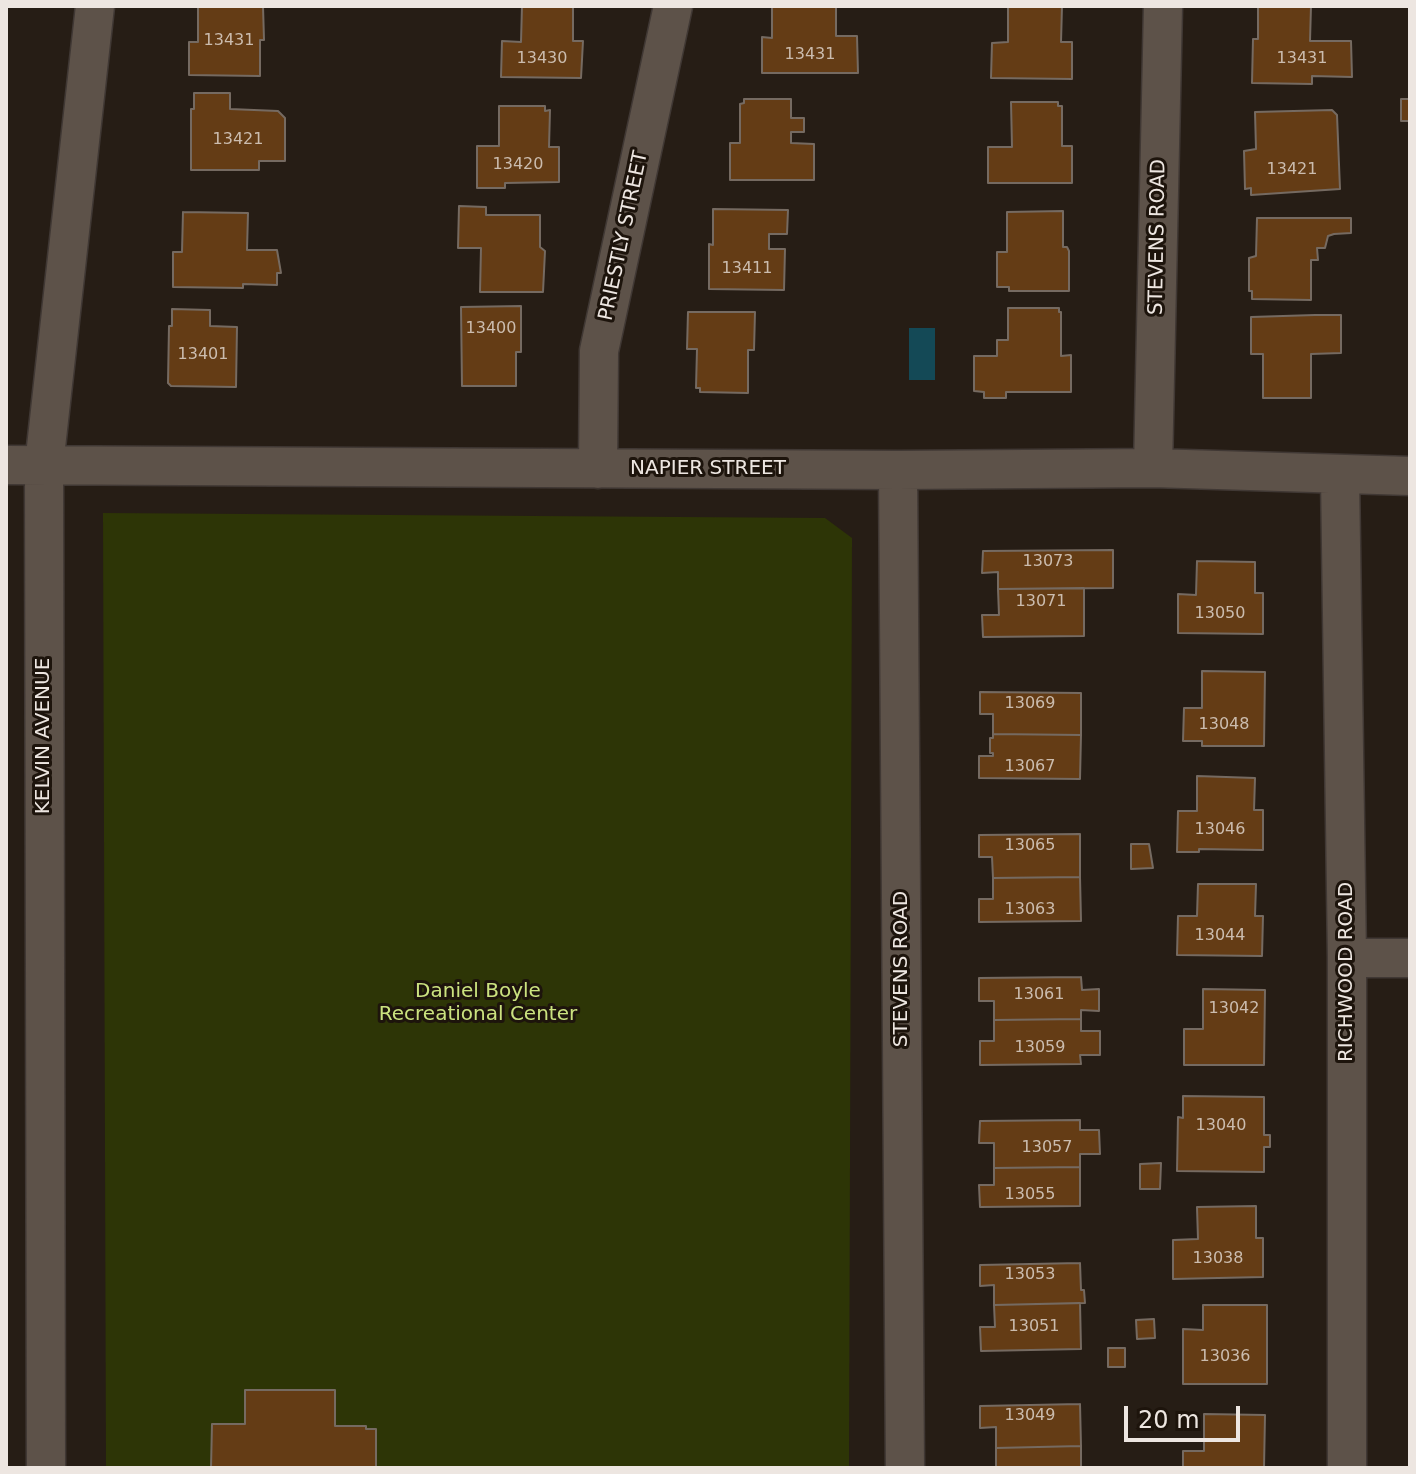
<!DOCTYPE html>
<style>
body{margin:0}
#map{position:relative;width:1416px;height:1474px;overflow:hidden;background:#261d15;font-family:"DejaVu Sans",sans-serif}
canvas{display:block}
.frame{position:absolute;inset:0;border:8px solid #ede6e1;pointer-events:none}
.scale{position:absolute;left:1124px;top:1406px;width:116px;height:36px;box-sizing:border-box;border:4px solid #ede6e1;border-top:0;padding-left:10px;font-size:24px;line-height:28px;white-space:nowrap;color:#ede6e1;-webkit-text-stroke:6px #1d140c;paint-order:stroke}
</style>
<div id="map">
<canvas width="1416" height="1474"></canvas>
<div class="frame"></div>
<div class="scale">20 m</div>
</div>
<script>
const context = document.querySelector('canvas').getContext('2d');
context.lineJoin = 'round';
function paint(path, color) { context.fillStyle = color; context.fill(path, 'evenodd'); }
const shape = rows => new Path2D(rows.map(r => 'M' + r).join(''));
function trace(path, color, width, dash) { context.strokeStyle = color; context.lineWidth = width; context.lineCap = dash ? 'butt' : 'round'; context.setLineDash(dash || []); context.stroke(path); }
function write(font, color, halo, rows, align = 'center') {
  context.font = font + ' "DejaVu Sans",sans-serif'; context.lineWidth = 6; context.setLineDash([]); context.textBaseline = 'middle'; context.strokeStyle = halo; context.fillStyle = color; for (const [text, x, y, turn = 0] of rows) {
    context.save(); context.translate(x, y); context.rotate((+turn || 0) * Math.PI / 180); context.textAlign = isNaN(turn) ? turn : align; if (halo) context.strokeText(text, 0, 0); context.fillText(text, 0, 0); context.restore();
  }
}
const green = shape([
 [103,513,825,518,852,538,849,1468,106,1468]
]);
const water = shape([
 [909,328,935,328,935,380,909,380]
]);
const building = shape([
 [198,6,263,6,264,40,260,40,260,76,189,75,189,42,198,42,198,6],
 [522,6,573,6,573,41,583,41,581,78,501,77,502,41,521,42,522,6],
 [772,6,836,6,836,36,857,36,858,73,762,73,762,37,772,38,772,6],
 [1008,6,1062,6,1061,42,1072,42,1072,79,991,78,992,43,1008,42,1008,6],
 [1258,6,1311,6,1310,41,1351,41,1352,77,1312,76,1312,84,1252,83,1253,39,1258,39,1258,6],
 [194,93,230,93,230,109,278,111,285,118,285,161,259,161,259,170,191,170,191,109,194,109,194,93],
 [744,99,791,99,791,118,804,118,804,132,791,132,791,143,814,144,814,180,730,180,730,143,740,143,740,104,744,103,744,99],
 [1401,99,1410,99,1410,121,1401,121,1401,99],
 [1011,102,1058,102,1058,106,1062,106,1062,146,1072,146,1072,183,988,183,988,147,1012,147,1011,102],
 [499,106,545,106,545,111,550,110,549,147,559,147,559,182,505,183,505,188,477,188,477,146,499,146,499,106],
 [1332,110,1337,115,1340,189,1251,195,1251,188,1245,189,1244,151,1256,149,1255,112,1332,110],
 [459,206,486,207,486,215,540,215,540,247,545,251,543,292,480,292,481,248,458,248,459,206],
 [713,209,788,210,787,234,769,234,769,249,785,249,784,290,709,289,709,244,713,245,713,209],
 [1063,211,1063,247,1067,247,1069,251,1069,291,1009,291,1009,287,997,287,997,252,1007,252,1007,212,1063,211],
 [183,212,248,213,247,250,277,250,281,273,277,273,277,285,243,284,243,288,173,287,173,252,182,252,183,212],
 [1257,218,1351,218,1351,233,1334,234,1328,236,1325,248,1317,248,1318,260,1311,260,1311,300,1252,299,1252,291,1249,291,1249,258,1256,256,1257,218],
 [521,306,521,352,516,352,516,386,462,386,461,307,521,306],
 [1008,308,1059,308,1059,312,1061,312,1061,356,1071,355,1071,392,1006,392,1006,398,984,398,984,392,974,391,974,356,997,356,997,340,1008,340,1008,308],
 [172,309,210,310,210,326,237,327,236,387,171,386,168,383,169,326,172,326,172,309],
 [688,312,755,312,754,350,748,350,748,393,700,392,700,388,696,388,697,349,687,349,688,312],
 [1315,315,1341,315,1341,353,1311,354,1311,398,1263,398,1263,354,1251,354,1251,317,1315,315],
 [1113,550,1113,588,998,589,998,572,982,573,983,551,1113,550],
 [1197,561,1255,562,1255,593,1263,593,1263,634,1178,633,1178,594,1196,595,1197,561],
 [1084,588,1084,636,983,637,982,615,999,615,998,589,1084,588],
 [1202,671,1265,672,1264,746,1202,746,1202,741,1183,741,1184,708,1202,708,1202,671],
 [980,692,1081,693,1081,735,993,734,993,714,980,714,980,692],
 [993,734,1081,735,1080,779,979,778,979,756,993,756,993,753,990,753,990,738,993,738,993,734],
 [1197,776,1255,778,1254,810,1263,810,1263,850,1199,849,1199,852,1177,852,1178,811,1197,811,1197,776],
 [1080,834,1080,877,993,878,992,857,979,857,979,835,1080,834],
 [1131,844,1149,844,1153,868,1131,869,1131,844],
 [1080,877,1081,921,979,922,979,899,993,899,993,878,1080,877],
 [1198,884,1256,884,1255,916,1263,916,1262,956,1177,955,1178,916,1197,916,1198,884],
 [1081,977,1082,990,1099,989,1099,1011,1081,1010,1081,1019,994,1020,994,1001,979,1001,979,978,1081,977],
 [1203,989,1265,990,1264,1065,1184,1065,1184,1029,1203,1029,1203,989],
 [1081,1019,1081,1031,1100,1031,1100,1055,1080,1055,1081,1064,980,1065,980,1041,994,1041,994,1020,1081,1019],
 [1183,1096,1264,1097,1264,1135,1270,1135,1270,1147,1264,1147,1264,1172,1177,1171,1178,1117,1183,1118,1183,1096],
 [1080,1120,1080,1130,1099,1130,1100,1154,1080,1154,1080,1167,994,1168,994,1143,979,1143,980,1121,1080,1120],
 [1161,1163,1160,1189,1140,1189,1140,1164,1161,1163],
 [1080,1167,1080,1206,980,1207,979,1185,994,1185,994,1168,1080,1167],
 [1256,1206,1256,1238,1263,1238,1263,1277,1173,1279,1173,1240,1198,1239,1197,1207,1256,1206],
 [1080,1263,1081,1290,1084,1290,1085,1303,994,1305,994,1285,980,1286,980,1265,1080,1263],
 [1080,1303,1081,1349,981,1351,980,1327,995,1327,994,1305,1080,1303],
 [1203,1305,1267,1305,1267,1384,1183,1384,1183,1329,1203,1330,1203,1305],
 [1154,1319,1155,1338,1137,1339,1136,1320,1154,1319],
 [1108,1348,1125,1348,1125,1367,1108,1367,1108,1348],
 [245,1390,335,1390,335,1426,366,1426,366,1429,376,1429,376,1468,211,1468,212,1424,245,1424,245,1390],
 [1080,1404,1081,1446,996,1448,996,1427,980,1428,980,1406,1080,1404],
 [1204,1414,1265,1415,1264,1468,1183,1468,1183,1451,1204,1451,1204,1414],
 [1081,1446,1081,1468,996,1468,996,1448,1081,1446]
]);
const minor = shape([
 [6,465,898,470,1153,468,1410,476],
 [1153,468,1163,6],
 [598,469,599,351,673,6],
 [898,470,905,1468],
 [1340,476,1347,958,1347,1468],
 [1347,958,1410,958],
 [46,1468,44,465,95,6]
]);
const numberNames = [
 ["13431",229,41],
 ["13431",810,55],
 ["13430",542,59],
 ["13431",1302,59],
 ["13421",238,140],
 ["13420",518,165],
 ["13421",1292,170],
 ["13411",747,269],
 ["13400",491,329],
 ["13401",203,355],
 ["13073",1048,562],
 ["13071",1041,602],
 ["13050",1220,614],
 ["13069",1030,704],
 ["13048",1224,725],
 ["13067",1030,767],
 ["13046",1220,830],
 ["13065",1030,846],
 ["13063",1030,910],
 ["13044",1220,936],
 ["13061",1039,995],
 ["13042",1234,1009],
 ["13059",1040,1048],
 ["13040",1221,1126],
 ["13057",1047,1148],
 ["13055",1030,1195],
 ["13038",1218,1259],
 ["13053",1030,1275],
 ["13051",1034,1327],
 ["13036",1225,1357],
 ["13049",1030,1416]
];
const streetNames = [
 ["PRIESTLY STREET",624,236,-78],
 ["STEVENS ROAD",1158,237,-89],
 ["NAPIER STREET",708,469],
 ["KELVIN AVENUE",44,736,-90],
 ["STEVENS ROAD",902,969,-90],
 ["RICHWOOD ROAD",1347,972,-90]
];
const parkNames = [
 ["Daniel Boyle",478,992],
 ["Recreational Center",478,1015]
];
paint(green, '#2d3506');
paint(water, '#144956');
paint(building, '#643c15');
trace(building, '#756a61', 2);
trace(minor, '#403834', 41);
trace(minor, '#5d5249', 38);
write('16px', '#cbbcae', null, numberNames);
write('20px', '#ede6e1', '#1d140c', streetNames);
write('20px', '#cbe27f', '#1d140c', parkNames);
</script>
